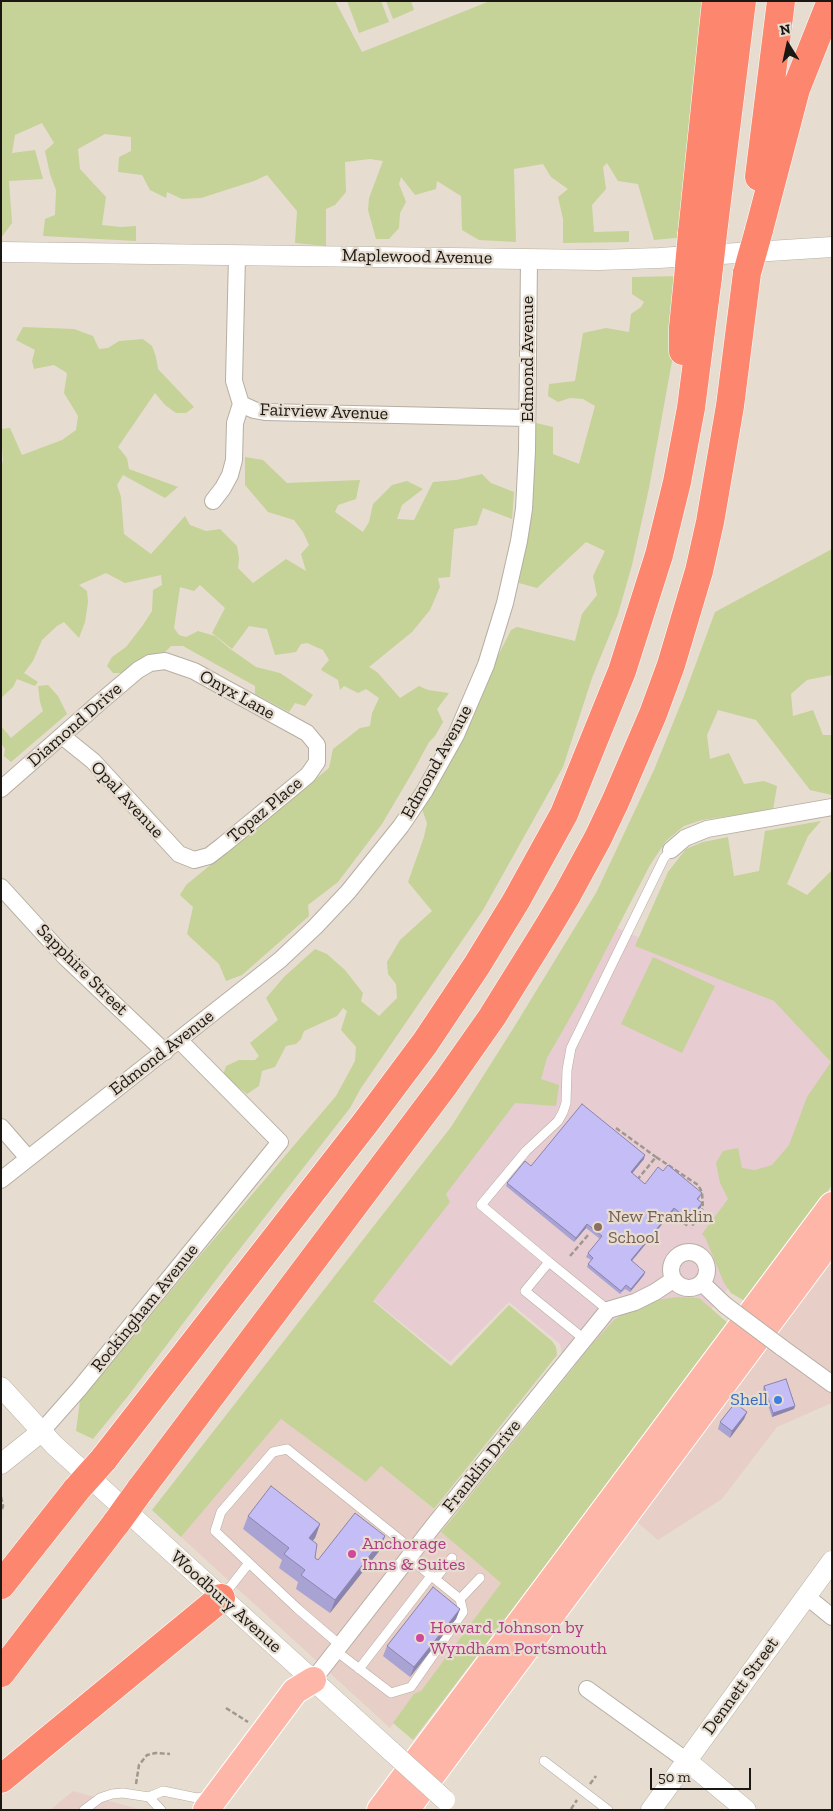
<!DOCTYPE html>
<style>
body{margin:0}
#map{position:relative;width:833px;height:1811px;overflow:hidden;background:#e6ddd0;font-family:"Zilla Slab",serif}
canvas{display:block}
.frame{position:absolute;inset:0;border:2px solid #1b1814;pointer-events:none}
.north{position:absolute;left:763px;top:20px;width:50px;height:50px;-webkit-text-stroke:4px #e6ddd0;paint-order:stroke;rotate:350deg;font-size:14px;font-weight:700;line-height:20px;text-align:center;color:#1b1814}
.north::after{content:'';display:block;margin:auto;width:18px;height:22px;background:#1b1814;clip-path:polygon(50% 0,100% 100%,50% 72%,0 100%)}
.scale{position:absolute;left:650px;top:1768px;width:101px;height:22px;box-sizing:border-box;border:2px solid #1b1814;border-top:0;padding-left:6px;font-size:15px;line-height:18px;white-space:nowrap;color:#1b1814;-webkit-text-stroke:4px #e6ddd0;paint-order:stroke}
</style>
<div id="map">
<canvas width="833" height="1811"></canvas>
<div class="frame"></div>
<div class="north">N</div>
<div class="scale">50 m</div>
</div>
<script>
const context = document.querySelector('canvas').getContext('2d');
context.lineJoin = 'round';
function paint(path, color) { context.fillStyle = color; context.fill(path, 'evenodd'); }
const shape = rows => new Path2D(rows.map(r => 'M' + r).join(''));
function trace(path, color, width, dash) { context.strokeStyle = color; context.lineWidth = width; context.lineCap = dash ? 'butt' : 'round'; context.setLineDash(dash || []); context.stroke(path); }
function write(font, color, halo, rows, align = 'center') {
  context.font = font + ' "Zilla Slab",serif'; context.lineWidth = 4.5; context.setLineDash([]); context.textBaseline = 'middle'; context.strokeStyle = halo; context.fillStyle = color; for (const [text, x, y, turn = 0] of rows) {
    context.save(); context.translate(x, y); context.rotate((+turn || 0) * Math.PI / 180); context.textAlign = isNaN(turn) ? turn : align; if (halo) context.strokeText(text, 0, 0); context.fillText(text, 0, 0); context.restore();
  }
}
const commercial = shape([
 [832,1259,832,1403,777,1427,722,1499,658,1540,637,1522],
 [281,1419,366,1482,381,1466,449,1522,441,1532,501,1583,421,1691,414,1695,390,1728,181,1537],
 [73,1791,142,1810,50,1810]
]);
const education = shape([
 [601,921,773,995,832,1057,832,1158,631,1410,562,1355,560,1344,509,1302,450,1362,368,1296]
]);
const green = shape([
 [1,1,335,1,362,52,490,1,708,1,686,237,654,240,638,184,618,181,607,163,603,167,606,189,592,205,594,232,629,231,629,242,563,243,563,219,558,197,568,189,551,177,543,164,514,169,516,242,479,240,462,230,461,196,437,181,436,189,415,195,401,177,399,184,406,202,400,213,399,228,389,239,376,239,368,210,369,198,383,161,370,159,345,162,346,192,335,205,326,209,326,246,295,243,297,211,267,175,254,181,201,198,182,199,167,192,166,198,150,190,142,175,118,172,119,157,131,151,131,137,105,134,78,149,80,169,106,197,102,225,121,227,136,226,136,241,43,236,45,219,55,215,56,190,50,174,45,151,54,143,42,123,15,135,12,153,35,150,43,179,9,181,12,223,1,238],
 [347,1,381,1,389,22,359,33],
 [386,1,411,1,414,10,393,19],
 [683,276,676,339,649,488,632,565,618,614,592,678,563,767,483,910,361,1088,350,1108,228,1264,128,1396,93,1439,76,1431,80,1401,198,1258,336,1096,355,1061,356,1047,341,1030,347,1011,343,1008,337,1016,304,1031,301,1039,296,1044,286,1046,275,1067,262,1071,259,1086,247,1094,223,1075,226,1066,239,1060,255,1060,259,1056,250,1043,278,1020,266,998,284,977,315,949,327,954,345,970,363,993,361,1001,379,1016,397,998,396,984,388,974,387,962,400,940,432,911,408,882,424,837,427,823,422,809,449,763,474,715,498,656,511,630,517,627,575,641,582,614,597,595,593,576,605,551,586,542,537,588,519,583,531,508,536,423,553,427,553,454,579,464,595,406,583,399,570,398,558,402,548,396,549,384,575,381,583,333,606,328,629,332,631,314,641,307,644,302,632,294,632,277],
 [23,327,74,329,93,336,99,349,108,348,119,341,143,339,152,346,156,357,158,369,194,407,186,413,176,413,165,405,155,393,118,447,127,458,129,469,178,487,165,498,123,475,117,485,121,497,124,534,151,554,185,516,190,525,206,531,220,529,237,546,239,558,238,568,253,583,286,559,306,571,301,554,309,545,303,532,294,520,268,512,245,485,245,457,263,460,287,483,360,480,356,499,338,505,335,512,363,532,369,522,373,504,392,485,407,481,423,489,402,505,397,519,414,520,433,482,456,480,482,474,491,483,514,492,512,519,483,508,477,525,454,529,450,577,438,578,440,587,430,610,412,632,369,667,377,672,400,698,419,686,428,690,449,693,437,709,443,722,435,736,429,742,415,768,382,824,338,882,308,905,309,916,242,975,226,981,219,964,187,934,193,907,180,895,186,885,329,768,333,749,360,728,370,726,372,713,379,698,366,689,358,693,344,686,340,690,338,680,321,670,322,668,329,660,323,650,307,643,301,644,296,652,275,655,267,629,249,626,232,649,212,633,225,608,200,585,194,591,180,587,174,628,179,635,186,637,198,631,215,636,229,648,256,667,280,673,313,695,305,706,295,703,289,712,255,694,255,686,183,646,171,646,164,653,146,658,121,673,113,673,107,666,112,657,126,647,143,625,152,611,153,590,162,585,161,575,125,583,106,573,79,585,87,591,88,602,85,622,79,638,64,622,57,626,42,640,33,661,24,673,38,682,35,686,17,679,13,687,1,698,1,466,3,461,1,429,10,428,22,455,62,440,76,430,78,416,64,393,67,373,54,365,34,369,32,361,35,350,16,340],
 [832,549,832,675,807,680,791,694,793,716,813,710,823,735,832,735,832,795,810,790,756,720,718,710,707,735,710,759,729,753,744,784,764,781,777,786,773,810,702,820,684,826,666,841,650,865,579,1002,547,1058,541,1079,559,1085,556,1106,515,1103,446,1194,450,1202,373,1301,451,1366,509,1305,552,1341,556,1347,557,1355,434,1509,381,1466,366,1482,281,1419,181,1537,152,1510,451,1127,516,1024,596,893,654,770,684,696,715,612],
 [48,685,58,696,67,714,11,762,4,756,5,749,1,743,1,726,11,738,43,711,40,702,38,686],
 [821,821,808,836,787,884,807,895,832,870,832,1185,748,1303,731,1293,724,1283,705,1237,702,1234,728,1199,720,1183,716,1163,723,1151,738,1148,742,1168,755,1170,772,1165,789,1145,807,1097,831,1062,774,1001,635,946,668,872,686,849,703,842,728,837,734,876,759,871,765,831],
 [653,957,715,986,682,1053,621,1024],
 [677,1297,699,1298,729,1324,413,1740,393,1723,414,1694,421,1691,501,1583,441,1532,594,1342,614,1320,632,1308,650,1301]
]);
const path = shape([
 [616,1128,656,1157],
 [637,1180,656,1157,698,1185,702,1192,703,1208,691,1228],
 [671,1214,688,1226],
 [570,1256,589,1234],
 [1,1497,3,1506,1,1512],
 [226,1708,248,1722],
 [136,1784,139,1765,147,1755,156,1753,170,1754],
 [590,1784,596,1776],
 [571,1809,577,1800]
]);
const service = shape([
 [549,1262,481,1205,526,1151,558,1121,563,1112,566,1103,567,1070,571,1048,664,858,671,850],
 [584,1339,525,1291,549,1262,608,1310],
 [435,1579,452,1558],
 [223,1596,249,1563],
 [460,1599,480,1578],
 [340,1645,298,1609,215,1531,221,1512,273,1452,287,1449,414,1551],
 [336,1651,391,1693,411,1687,463,1612,460,1599,409,1558],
 [359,1669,431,1576],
 [544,1761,608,1810],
 [149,1797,161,1810],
 [84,1810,100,1798,112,1794,123,1793,149,1797,163,1791,197,1798,209,1795]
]);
const minor = shape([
 [237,256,234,381,241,404,254,410,265,412,527,418],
 [213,501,223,488,230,475,234,460,235,423,241,404],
 [1,789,99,703,138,670,150,663,165,661,194,671,307,733,317,745,317,762,308,775,222,846,209,856,194,860,179,854,93,761,62,736],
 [671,850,685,838,707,829,832,807],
 [1,887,65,957,165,1052],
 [1,1127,28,1158],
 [1,1180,280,960,315,927,348,892,401,826,424,792,456,735,486,665,505,603,519,541,524,509,527,451,529,260],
 '671 1270a18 18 0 1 1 36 0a18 18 0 1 1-36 0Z',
 [702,1283,725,1305],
 [781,1347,832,1384],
 [41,1432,79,1389,280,1142,180,1041],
 [806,1596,832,1617],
 [313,1680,434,1525,608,1310,635,1302,655,1292,673,1280],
 [587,1689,687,1761]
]);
const tertiary = shape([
 [1,252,599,260,659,258,832,247],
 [1,1387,54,1445,392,1752],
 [1,1464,41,1432],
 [687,1761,746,1810],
 [651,1810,832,1561]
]);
const primary = shape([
 [206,1810,295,1691,313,1680],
 [380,1810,832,1205],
 [406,1810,832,1238]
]);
const motorway = shape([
 [759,177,781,1],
 [759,230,796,89,831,1],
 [692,233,716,1],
 [713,233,742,1],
 [683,351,683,328,688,278],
 [103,1460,366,1122,425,1043,477,965,516,901,564,814,622,671,659,555,677,482,691,408,708,277],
 [140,1490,445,1084,492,1017,548,927,567,895,598,838,616,800,653,714,671,665,699,571,710,522,730,406,747,273],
 [1,1585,77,1489],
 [1,1673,117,1522],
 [1,1779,221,1598]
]);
const minorBridge = shape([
 [725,1305,781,1347]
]);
const tertiaryBridge = shape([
 [392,1752,445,1800]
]);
const motorwayBridge = shape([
 [747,273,759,230],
 [708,277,713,233],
 [688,278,692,233],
 [77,1489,103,1460],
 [117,1522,140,1490]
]);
const wall = shape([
 [644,1159,632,1173,645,1184,663,1171,701,1196,698,1200,701,1207,688,1223,673,1211,632,1261,644,1275,630,1292,625,1289,620,1294,587,1267,588,1264,591,1260,586,1257,588,1253,600,1239,586,1228,574,1242,506,1186,507,1183,531,1166],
 [764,1386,795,1406,794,1409,772,1417,763,1390],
 [747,1412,744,1419,730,1438,718,1429,720,1422],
 [248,1516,320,1524,315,1538,313,1540,315,1558,318,1560,385,1536,380,1550,330,1613,296,1589,298,1582,279,1568,282,1560,243,1529],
 [460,1609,456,1619,410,1677,383,1656,387,1646]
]);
const shadedWall = shape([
 [645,1155,644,1159,630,1176,631,1172],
 [702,1203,701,1207,688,1223,689,1220],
 [674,1208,673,1211,629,1264,631,1260],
 [587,1224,586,1228,574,1242,576,1238],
 [645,1272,644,1275,630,1292,631,1289],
 [795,1406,794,1409,772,1417,773,1413],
 [747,1412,744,1419,730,1438,732,1431],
 [320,1524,315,1538,304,1551,309,1538],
 [385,1536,380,1550,330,1613,335,1600],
 [460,1609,456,1619,410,1677,414,1667]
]);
const building = shape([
 [582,1104,645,1155,631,1172,645,1184,658,1167,663,1171,668,1165,702,1193,697,1199,702,1203,689,1220,674,1208,631,1260,645,1272,631,1289,626,1285,621,1291,588,1264,593,1258,588,1253,602,1236,587,1224,576,1238,507,1183,525,1161,531,1166,582,1104],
 [786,1379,795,1406,773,1413,764,1386,786,1379],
 [735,1403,747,1412,732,1431,720,1422,735,1403],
 [271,1486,320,1524,309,1538,317,1544,315,1558,318,1560,355,1513,385,1536,335,1600,301,1575,305,1570,284,1554,289,1548,248,1516,271,1486],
 [433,1587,460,1609,414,1667,387,1646,433,1587]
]);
const markers = [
 [598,1227,5,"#8d6e63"],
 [778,1400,5,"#3f7fe0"],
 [352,1554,5,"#d1479c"],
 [420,1638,5,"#d1479c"]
];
const streetNames = [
 ["Maplewood Avenue",417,257,1],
 ["Edmond Avenue",528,359,-90],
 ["Fairview Avenue",324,412,2],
 ["Onyx Lane",237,695,29],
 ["Diamond Drive",75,725,-41],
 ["Edmond Avenue",437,762,-61],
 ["Opal Avenue",127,800,47],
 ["Topaz Place",265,810,-40],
 ["Sapphire Street",82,970,45],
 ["Edmond Avenue",162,1053,-38],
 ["Rockingham Avenue",145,1308,-51],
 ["Franklin Drive",482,1466,-51],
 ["Woodbury Avenue",226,1602,42],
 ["Dennett Street",741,1686,-54]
];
const educationNames = [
 ["New Franklin",608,1217],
 ["School",608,1238]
];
const shopNames = [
 ["Shell",768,1400]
];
const hotelNames = [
 ["Anchorage",362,1544],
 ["Inns & Suites",362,1565],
 ["Howard Johnson by",430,1628],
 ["Wyndham Portsmouth",430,1649]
];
paint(commercial, '#e7cec7');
paint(education, '#e7cdd2');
paint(green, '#c5d298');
trace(service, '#b6aea2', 10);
trace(minor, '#b6aea2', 18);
trace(tertiary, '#b6aea2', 21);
trace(primary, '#fff', 28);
trace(motorway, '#fff', 29);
trace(path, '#9f988e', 2.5, [5, 2.5]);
trace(service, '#fff', 9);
trace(minor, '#fff', 16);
trace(tertiary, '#fff', 20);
trace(primary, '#fdb6a8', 26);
trace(motorway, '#fc866e', 28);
trace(minorBridge, '#b6aea2', 18, []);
trace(tertiaryBridge, '#b6aea2', 21, []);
trace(motorwayBridge, '#fff', 29, []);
trace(minorBridge, '#fff', 16);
trace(tertiaryBridge, '#fff', 20);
trace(motorwayBridge, '#fc866e', 28);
paint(wall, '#a9a3d4');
paint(shadedWall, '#8a85ac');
paint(building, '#c5bef6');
trace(building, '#8a85ac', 1);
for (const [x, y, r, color] of markers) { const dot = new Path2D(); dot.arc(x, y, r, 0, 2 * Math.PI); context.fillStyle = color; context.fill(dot); trace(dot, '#e6ddd0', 2); }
write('18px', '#1b1814', '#e6ddd0', streetNames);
write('18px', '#785e54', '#e6ddd0', educationNames, 'left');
write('18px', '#366cbe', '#e6ddd0', shopNames, 'right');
write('18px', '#b23c85', '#e6ddd0', hotelNames, 'left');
</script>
